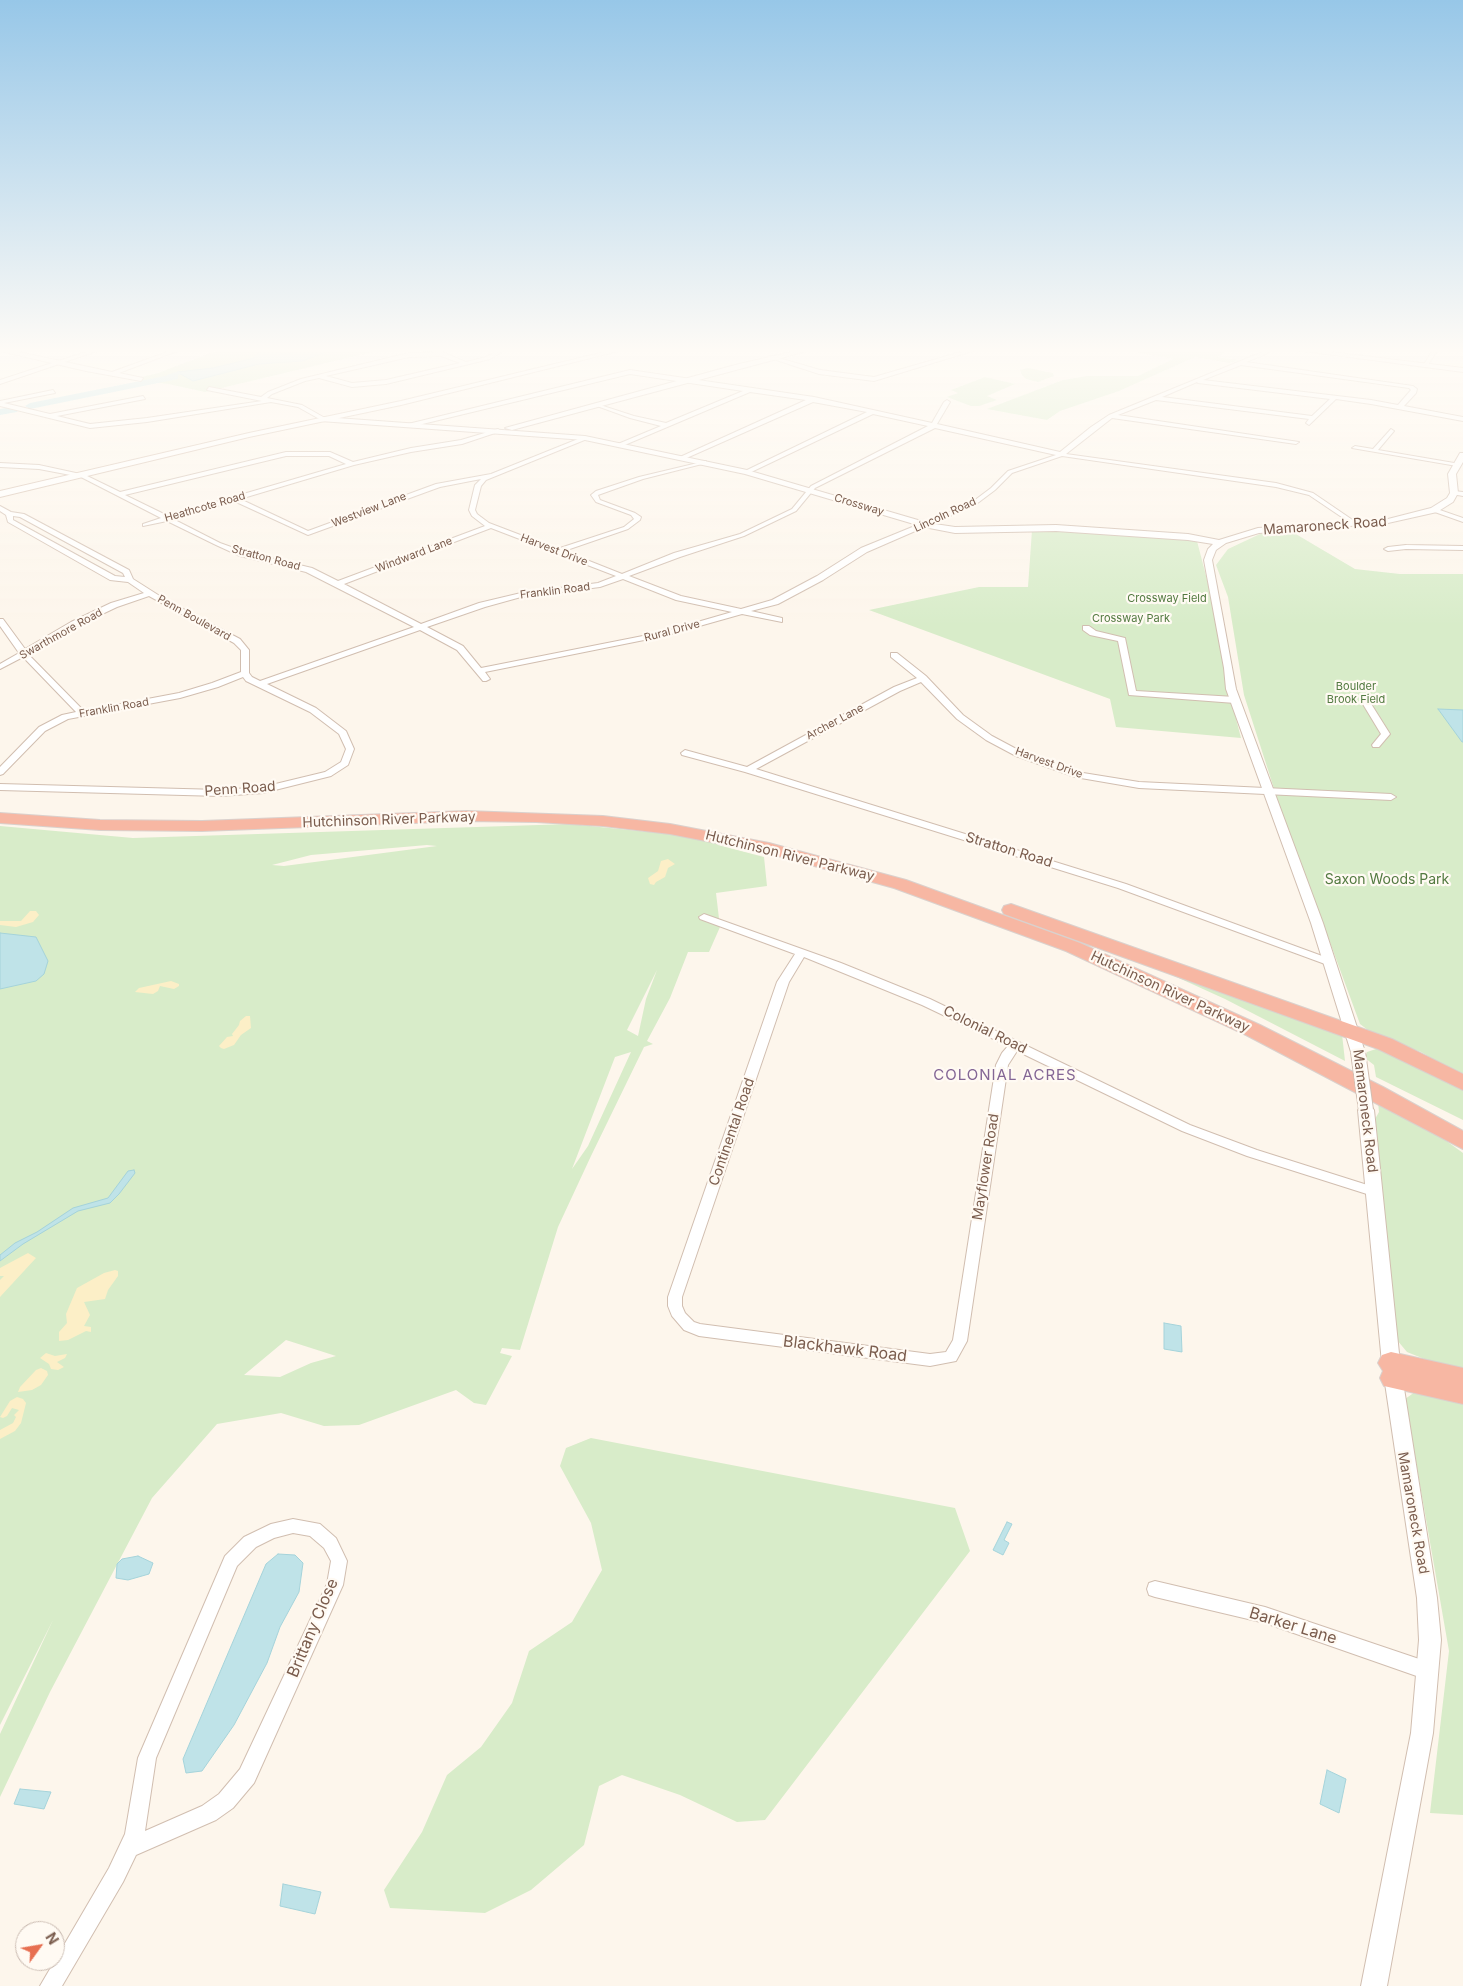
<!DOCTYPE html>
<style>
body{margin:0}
#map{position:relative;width:1463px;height:1986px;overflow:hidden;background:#fdf6ec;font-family:Inter,sans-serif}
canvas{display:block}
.north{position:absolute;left:15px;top:1921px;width:50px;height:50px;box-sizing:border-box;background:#fffaf3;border:1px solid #cabbb1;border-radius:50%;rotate:58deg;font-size:14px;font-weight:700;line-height:20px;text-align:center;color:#7a5c4d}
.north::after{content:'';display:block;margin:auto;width:18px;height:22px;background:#e76f51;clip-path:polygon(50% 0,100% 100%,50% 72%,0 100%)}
</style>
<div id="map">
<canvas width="1463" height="1986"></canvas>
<div class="north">N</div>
</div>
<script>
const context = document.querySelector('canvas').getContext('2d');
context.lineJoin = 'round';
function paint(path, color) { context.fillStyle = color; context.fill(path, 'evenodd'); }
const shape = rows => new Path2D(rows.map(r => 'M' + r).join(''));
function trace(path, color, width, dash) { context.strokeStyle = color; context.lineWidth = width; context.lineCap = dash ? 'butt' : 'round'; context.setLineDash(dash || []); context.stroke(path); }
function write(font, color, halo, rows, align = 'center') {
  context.font = font + ' Inter,sans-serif'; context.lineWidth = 4.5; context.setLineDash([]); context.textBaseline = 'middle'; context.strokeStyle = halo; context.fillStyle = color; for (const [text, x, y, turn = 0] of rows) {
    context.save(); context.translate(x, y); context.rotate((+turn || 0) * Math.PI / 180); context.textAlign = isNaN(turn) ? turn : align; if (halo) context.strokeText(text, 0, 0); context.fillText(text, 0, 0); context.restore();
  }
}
const green = shape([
 [224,348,389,348,205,392,168,384,130,380,158,373],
 [1116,348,1211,348,1229,350,1217,357,1240,360,1229,363,1195,357,1119,391,1060,411,1047,420,987,409,1063,380,1087,376,1138,376,1173,359],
 [1028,368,1053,373,1054,376,1038,382,1026,379,1022,375,1020,370],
 [985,377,1015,384,987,396,997,400,979,406,971,406,947,397,958,393,951,390],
 [1032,530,1068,530,1197,541,1219,626,1226,680,1241,738,1116,727,1110,699,869,610,979,587,1028,587],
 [1289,530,1355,569,1400,574,1463,574,1463,1076,1421,1052,1373,1034,1360,1024,1278,801,1244,695,1228,597,1216,565,1228,549,1260,534],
 [570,824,669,834,671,832,720,841,718,845,764,857,767,886,716,893,720,927,709,952,688,952,670,998,647,1041,653,1044,644,1047,591,1156,558,1227,520,1350,502,1348,500,1353,512,1356,486,1405,474,1403,456,1390,359,1425,324,1426,281,1413,217,1424,152,1498,50,1692,0,1797,0,1734,53,1620,0,1725,0,826,133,838],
 [427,845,437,846,284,866,272,865,311,855],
 [657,970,646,999,638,1036,627,1030],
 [631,1052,588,1146,572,1169,615,1057],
 [286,1340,336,1356,311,1363,280,1377,244,1375],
 [1150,965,1342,1034,1345,1061,1225,999],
 [1376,1049,1386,1050,1463,1089,1463,1120,1376,1077,1374,1065,1365,1058,1367,1052],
 [1378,1102,1441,1137,1463,1153,1463,1368,1432,1362,1407,1352,1397,1340,1375,1119,1379,1112],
 [1415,1392,1463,1397,1463,1815,1430,1813,1449,1651,1405,1399],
 [591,1438,955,1508,970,1551,765,1820,737,1822,680,1795,622,1775,599,1786,584,1845,531,1890,485,1913,390,1908,384,1890,422,1832,447,1775,481,1747,512,1703,529,1651,572,1622,602,1570,591,1523,560,1466,566,1448]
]);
const sand = shape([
 [668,859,675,864,668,868,665,877,656,882,654,885,650,884,648,878,658,871,661,861],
 [30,911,36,911,39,915,33,922,16,927,0,925,0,921,21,921],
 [171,981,179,984,179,986,174,989,160,986,158,991,153,994,135,992,139,988],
 [246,1016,250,1016,251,1028,241,1035,234,1045,224,1049,221,1048,219,1046,227,1037,233,1036,232,1034,239,1025,240,1021],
 [28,1253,36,1258,0,1297,0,1280,4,1276,0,1276,0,1268],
 [115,1270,118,1271,118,1276,108,1290,105,1299,84,1302,90,1315,84,1326,91,1327,91,1332,86,1331,68,1340,59,1341,59,1332,67,1323,66,1314,77,1288,104,1273],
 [46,1353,55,1356,67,1354,65,1358,57,1362,64,1367,58,1370,51,1369,49,1364,40,1358],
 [41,1368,47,1371,48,1375,41,1385,32,1390,18,1392,20,1387,36,1370],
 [17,1397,23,1399,26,1403,21,1423,15,1431,0,1439,0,1430,13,1423,16,1417,14,1415,19,1410,12,1408,7,1416,3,1418,0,1417,10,1401]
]);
const water = shape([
 [262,348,278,348,272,351,284,354,321,348,332,350,302,361,259,364,193,381,177,372,213,368,254,358,262,348],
 [1438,709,1463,710,1463,742,1462,742,1438,709],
 [0,933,36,937,48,961,44,974,36,981,0,989,0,933],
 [134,1170,135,1173,119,1194,110,1203,78,1211,23,1244,0,1261,0,1255,15,1243,37,1232,73,1208,108,1198,128,1171,134,1170],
 [1164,1323,1181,1326,1182,1352,1164,1349,1164,1323],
 [1007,1522,1012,1524,1004,1540,1009,1543,1003,1555,993,1550,1007,1522],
 [278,1554,295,1555,303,1563,299,1592,280,1627,267,1663,234,1725,202,1771,186,1773,183,1759,266,1564,278,1554],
 [138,1556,153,1563,149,1574,128,1580,116,1578,117,1564,122,1559,138,1556],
 [1327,1770,1346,1779,1339,1813,1320,1804,1327,1770],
 [20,1789,51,1792,44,1809,14,1804,20,1789],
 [283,1884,321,1892,315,1914,280,1906,283,1884]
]);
const stream = shape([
 [335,348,337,348]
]);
const canal = shape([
 [179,371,181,374,172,377,171,379,166,378,167,375,179,371]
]);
const river = shape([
 [175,374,178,375,178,379,30,409,25,406,30,403,175,374],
 [13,407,18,410,17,412,0,415,0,409,13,407]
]);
const minor = shape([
 [0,348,112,372,178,348,185,348,119,373,143,378,141,381,86,371,0,351,0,348],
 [502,348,508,348,490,359,386,384,352,387,319,378,305,381,272,394,267,398,302,405,325,418,326,419,323,421,298,407,271,402,147,422,90,428,0,406,0,401,53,390,55,393,4,403,50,414,143,396,145,399,57,416,90,424,147,418,262,401,207,390,209,387,261,397,268,392,301,379,409,353,442,352,466,362,486,357,502,348],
 [441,356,460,363,386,380,352,383,326,376,409,357,441,356],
 [975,348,982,348,874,381,819,374,767,357,772,356,820,370,874,377,975,348],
 [1269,348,1275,348,1264,355,1246,362,1413,386,1417,389,1416,393,1404,406,1463,417,1463,421,1371,404,1336,399,1309,425,1306,423,1309,419,1156,400,1118,415,1299,442,1296,444,1112,418,1066,454,1276,483,1313,493,1357,523,1352,524,1309,495,1276,487,1062,456,1012,473,995,490,975,505,867,552,823,580,778,604,751,611,782,618,782,622,742,614,664,636,485,672,490,679,486,681,483,681,457,650,420,630,267,684,316,708,346,731,354,749,348,765,331,776,263,793,220,796,0,790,0,784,220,790,263,787,325,772,341,762,346,749,339,734,310,712,246,681,243,677,218,687,180,698,68,719,45,731,3,774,0,775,0,767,39,727,62,715,76,712,23,657,0,669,0,664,19,653,0,626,0,619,3,619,25,649,71,622,111,603,144,593,128,582,110,580,8,522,6,515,0,511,0,506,11,512,24,514,129,570,133,579,166,600,240,639,249,650,249,673,252,677,260,681,414,627,306,572,240,556,216,545,167,521,143,526,143,524,161,518,79,476,79,474,83,474,120,492,286,452,330,452,353,462,411,448,461,440,498,429,501,431,462,444,411,452,354,465,240,499,308,531,436,484,491,474,583,437,587,437,587,439,486,480,481,486,475,510,477,514,489,523,557,549,624,527,634,519,631,515,596,502,591,495,596,491,639,477,706,461,706,463,643,479,598,495,600,500,635,513,641,517,640,520,628,529,564,551,622,574,674,553,740,534,792,509,811,486,928,426,873,414,747,474,745,473,745,471,867,412,813,402,682,460,679,458,680,457,806,400,750,392,620,447,618,446,618,444,661,426,630,418,597,406,597,404,634,416,666,423,743,391,630,374,410,427,407,425,408,424,630,370,814,397,932,423,944,402,947,400,950,402,937,424,1060,452,1091,427,1109,415,1260,353,1269,348],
 [1241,365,1409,388,1411,390,1398,405,1371,400,1203,380,1241,365],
 [1197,382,1198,383,1330,399,1312,416,1162,397,1197,382],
 [935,428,1056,455,1008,471,991,488,971,503,861,548,817,576,772,600,741,609,681,596,629,576,680,557,744,536,796,511,815,488,935,428],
 [286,456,329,456,346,464,168,516,125,495,286,456],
 [481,479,475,485,469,510,472,516,485,526,338,581,312,568,245,552,220,543,173,519,234,501,308,535,440,487,481,479],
 [13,516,20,517,123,573,125,577,115,576,13,520,13,516],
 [491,528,616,576,598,583,521,593,479,603,421,624,344,584,491,528],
 [623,579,676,600,732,612,663,632,481,668,463,646,427,627,485,607,521,597,600,587,623,579],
 [149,596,234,643,241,650,241,672,212,683,179,693,84,711,28,654,77,626,117,607,149,596],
 [1434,348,1439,348,1427,366,1423,366,1434,348],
 [1391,429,1394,431,1378,450,1460,464,1457,466,1352,448,1355,446,1373,449,1391,429],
 [1454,491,1463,492,1463,496,1452,494,1452,492,1454,491],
 [1434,508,1463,518,1463,522,1432,511,1431,510,1434,508],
 [1406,545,1463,546,1463,550,1406,549,1388,551,1384,549,1388,547,1406,545],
 [1083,626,1089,626,1096,631,1125,638,1136,691,1235,697,1239,700,1235,703,1129,695,1118,641,1090,635,1083,630,1083,626],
 [891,653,897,653,926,676,963,715,992,736,1022,752,1077,772,1139,782,1391,794,1396,797,1391,800,1139,788,1075,777,1016,756,986,740,957,719,921,682,900,691,756,769,1126,884,1333,960,1334,962,1333,964,1325,964,1118,888,745,772,682,755,681,753,685,750,747,767,894,687,917,678,891,657,891,653],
 [1365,698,1368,699,1390,734,1379,747,1373,747,1372,745,1381,734,1361,701,1365,698],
 [704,914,841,963,930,999,1190,1125,1257,1150,1380,1189,1382,1192,1380,1195,1375,1197,1370,1195,1247,1156,1182,1131,1017,1051,1008,1065,967,1341,956,1361,930,1366,699,1336,684,1330,672,1316,668,1306,668,1297,777,982,795,954,700,919,699,917,704,914],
 [804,957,922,1005,1008,1046,1002,1053,996,1065,953,1340,946,1352,930,1354,700,1324,694,1322,685,1313,682,1306,682,1297,789,982,804,957],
 [293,1519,320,1524,336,1538,347,1561,343,1585,254,1783,233,1808,216,1820,136,1855,123,1882,62,1986,40,1986,109,1868,125,1834,138,1758,225,1556,244,1537,271,1524,293,1519],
 [293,1533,310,1536,324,1548,331,1561,327,1584,240,1769,219,1794,202,1806,145,1831,156,1758,237,1566,256,1547,274,1538,293,1533],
 [1155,1581,1265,1607,1428,1662,1434,1665,1437,1671,1434,1677,1428,1680,1265,1623,1155,1597,1149,1595,1147,1589,1149,1583,1155,1581]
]);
const tertiary = shape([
 [98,348,106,348,0,384,0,380,98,348],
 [809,348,818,348,512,430,505,428,739,364,809,348],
 [323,417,585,436,747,470,928,523,955,527,1056,525,1188,534,1219,540,1258,528,1388,519,1431,508,1447,498,1450,493,1448,474,1460,453,1463,453,1463,462,1456,474,1458,493,1453,502,1437,512,1388,523,1259,533,1226,543,1216,550,1212,560,1236,689,1323,923,1365,1052,1358,1057,1351,1052,1311,923,1226,689,1224,668,1204,560,1208,549,1213,544,1188,540,1056,531,955,533,924,527,745,474,585,440,320,421,320,417,323,417],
 [0,463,39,465,85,475,81,477,39,469,0,467,0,463],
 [1366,1105,1371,1106,1374,1110,1400,1363,1437,1598,1441,1640,1433,1733,1387,1986,1361,1986,1411,1733,1419,1640,1417,1598,1382,1363,1358,1110,1361,1106,1366,1105]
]);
const secondary = shape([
 [621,348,631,348,401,405,249,437,0,497,0,491,249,433,401,401,621,348],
 [1281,348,1297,348,1463,368,1463,372,1281,348]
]);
const motorway = shape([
 [467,811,603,816,670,824,769,843,906,880,1080,943,1260,1025,1383,1087,1463,1131,1463,1149,1246,1035,1066,951,894,888,767,853,670,834,603,826,536,822,467,821,202,831,100,830,0,823,0,813,100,820,202,821,467,811],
 [1011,904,1392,1039,1463,1074,1463,1090,1378,1049,1004,914,1002,910,1004,906,1011,904],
 [1391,1352,1463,1368,1463,1404,1384,1386,1380,1378,1383,1371,1378,1363,1382,1355,1391,1352]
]);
const tertiaryBridge = shape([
 [1358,1052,1366,1110]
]);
const farStreetnames = [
 ["Crossway",859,505,17],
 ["Heathcote Road",205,507,-16],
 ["Westview Lane",369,510,-21],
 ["Lincoln Road",945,515,-25],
 ["Harvest Drive",554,550,21],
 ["Windward Lane",414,555,-21],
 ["Stratton Road",266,558,15],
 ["Franklin Road",555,591,-7],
 ["Penn Boulevard",194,618,29],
 ["Rural Drive",672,631,-15],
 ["Swarthmore Road",61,634,-29],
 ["Franklin Road",114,708,-10],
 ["Archer Lane",835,722,-28],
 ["Harvest Drive",1049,763,20]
];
const farParknames = [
 ["Crossway Field",1167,599],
 ["Crossway Park",1131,619],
 ["Boulder",1356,687],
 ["Brook Field",1356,700]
];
const streetNames = [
 ["Mamaroneck Road",1325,526,-4],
 ["Penn Road",240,789,-4],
 ["Hutchinson River Parkway",389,820,-2],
 ["Stratton Road",1009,850,17],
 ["Hutchinson River Parkway",790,856,14],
 ["Hutchinson River Parkway",1170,992,25],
 ["Colonial Road",985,1030,26],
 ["Mamaroneck Road",1365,1111,83],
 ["Continental Road",732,1132,-71],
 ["Mayflower Road",986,1167,-81],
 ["Mamaroneck Road",1413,1513,80]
];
const parkNames = [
 ["Saxon Woods Park",1387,880]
];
const neighbourhoodNames = [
 ["COLONIAL ACRES",1005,1075]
];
const nearStreetnames = [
 ["Blackhawk Road",845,1349,7],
 ["Barker Lane",1293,1626,17],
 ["Brittany Close",313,1628,-67]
];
paint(green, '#d8ecc9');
paint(sand, '#fcefc7');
paint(water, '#bfe3e8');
trace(water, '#a5d3da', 1);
trace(stream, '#a5d3da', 2);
paint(canal, '#bfe3e8');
paint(river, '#bfe3e8');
trace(minor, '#d1beb0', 2);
trace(tertiary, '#d1beb0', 2);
trace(secondary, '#d6c0b0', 2);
trace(motorway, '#dad1cd', 2);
paint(minor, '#fff');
paint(tertiary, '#fff');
paint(secondary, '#fff');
paint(motorway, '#f7b7a3');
trace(tertiaryBridge, '#d1beb0', 16, []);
trace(tertiaryBridge, '#fff', 14);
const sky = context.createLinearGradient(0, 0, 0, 626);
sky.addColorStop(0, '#97c7e8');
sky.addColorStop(0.56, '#fefbf6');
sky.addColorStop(1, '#fefbf600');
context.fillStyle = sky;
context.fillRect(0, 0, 1463, 626);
write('11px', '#7a5c4d', '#fffaf3', farStreetnames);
write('11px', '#537a41', '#fffaf3', farParknames);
write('14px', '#7a5c4d', '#fffaf3', streetNames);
write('14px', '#537a41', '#fffaf3', parkNames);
context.letterSpacing = '1px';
write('15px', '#846695', '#fffaf3', neighbourhoodNames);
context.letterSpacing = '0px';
write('16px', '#7a5c4d', '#fffaf3', nearStreetnames);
</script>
